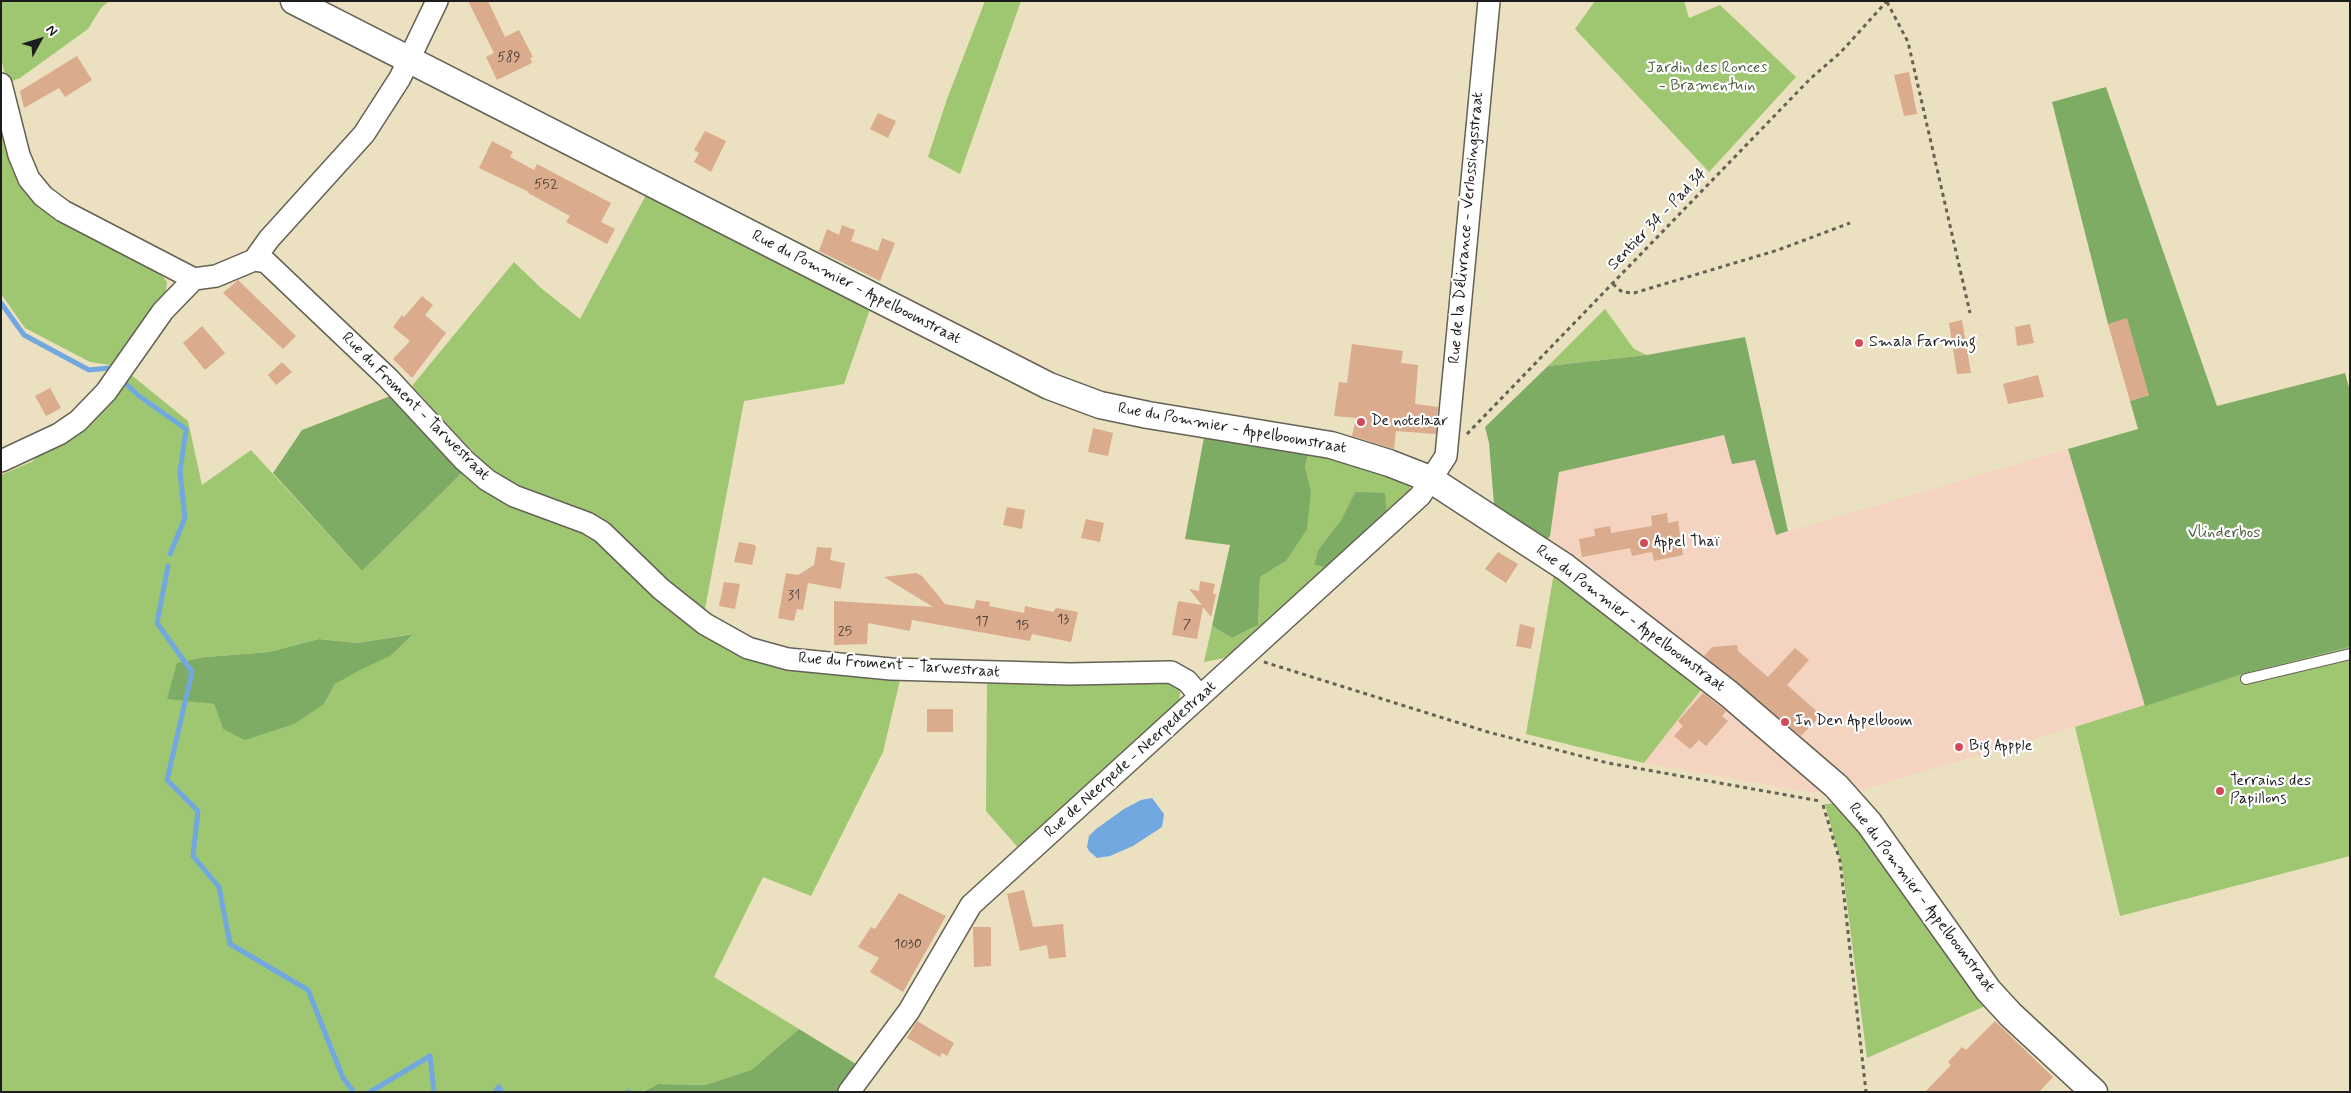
<!DOCTYPE html>
<meta charset="utf-8">
<style>
body{margin:0}
#map{position:relative;width:2351px;height:1093px;overflow:hidden;background:#ebe1c0;font-family:Mynerve,sans-serif}
canvas{display:block}
.frame{position:absolute;inset:0;border:2px solid #1c1c1c;pointer-events:none}
.north{position:absolute;left:15px;top:15px;width:50px;height:50px;-webkit-text-stroke:4px #fff;paint-order:stroke;rotate:51deg;font-size:14px;font-weight:700;line-height:20px;text-align:center;color:#1c1c1c}
.north::after{content:'';display:block;margin:auto;width:18px;height:22px;background:#1c1c1c;clip-path:polygon(50% 0,100% 100%,50% 72%,0 100%)}
</style>
<div id="map">
<canvas width="2351" height="1093"></canvas>
<div class="frame"></div>
<div class="north">N</div>
</div>
<script>
const context = document.querySelector('canvas').getContext('2d');
context.lineJoin = 'round';
function paint(path, color) { context.fillStyle = color; context.fill(path, 'evenodd'); }
const shape = rows => new Path2D(rows.map(r => 'M' + r).join(''));
function trace(path, color, width, dash) { context.strokeStyle = color; context.lineWidth = width; context.lineCap = dash ? 'butt' : 'round'; context.setLineDash(dash || []); context.stroke(path); }
function write(font, color, halo, rows, align = 'center') {
  context.font = font + ' Mynerve,sans-serif'; context.lineWidth = 4.5; context.setLineDash([]); context.textBaseline = 'middle'; context.strokeStyle = halo; context.fillStyle = color; for (const [text, x, y, turn = 0] of rows) {
    context.save(); context.translate(x, y); context.rotate((+turn || 0) * Math.PI / 180); context.textAlign = isNaN(turn) ? turn : align; if (halo) context.strokeText(text, 0, 0); context.fillText(text, 0, 0); context.restore();
  }
}
const built = shape([
 [1724,435,1755,459,1776,535,2068,449,2145,706,1854,792,1839,780,1815,793,1644,763,1704,686,1547,540,1550,536,1559,472]
]);
const green = shape([
 [1,1,109,1,101,8,88,29,20,78,7,83,1,58],
 [985,1,1021,1,960,174,928,157,947,99],
 [1595,1,1684,1,1689,18,1720,5,1796,77,1709,172,1575,29],
 [1,118,23,186,159,272,167,282,165,297,117,366,90,362,25,328,1,294],
 [647,193,870,309,844,384,744,401,704,614,675,591,486,466,412,386,514,262,541,288,580,319],
 [1605,309,1634,349,1647,355,1548,366],
 [129,373,188,421,202,485,251,450,362,571,464,471,596,537,701,632,901,676,883,752,811,896,763,877,714,977,799,1029,751,1070,705,1085,658,1084,641,1092,1,1092,1,475,33,461,36,457,85,426],
 [411,634,335,684,324,704,223,729,214,704,167,698,206,657,269,652,319,639,357,643],
 [1309,450,1406,479,1412,491,1387,517,1355,492,1341,520,1318,550,1314,565,1332,569,1252,642,1224,658,1204,662,1212,626,1232,638,1258,625,1260,577,1286,561,1311,490,1305,467],
 [1554,573,1704,686,1644,763,1526,734],
 [2350,647,2350,856,2120,916,2075,727,2246,673],
 [1111,680,1176,683,1180,692,1179,706,1021,851,986,811,987,681],
 [1846,803,1990,1004,1867,1058,1842,866,1825,804]
]);
const forest = shape([
 [2106,87,2217,406,2345,373,2350,391,2350,647,2246,673,2145,706,2068,449,2138,429,2130,401,2149,395,2108,324,2052,102],
 [1745,337,1788,531,1776,535,1755,460,1732,464,1724,435,1559,472,1550,536,1547,540,1494,504,1489,443,1485,427,1548,366,1647,355],
 [393,395,464,471,362,571,273,473,302,430],
 [1205,432,1309,450,1305,467,1311,490,1307,529,1286,561,1260,577,1258,625,1232,638,1212,626,1230,545,1185,539],
 [1355,492,1385,493,1387,518,1332,569,1314,565,1318,550,1341,520],
 [413,634,390,656,358,671,335,684,324,704,294,724,245,740,223,729,214,704,167,699,177,663,206,657,269,652,319,639,357,643],
 [799,1029,856,1064,842,1092,642,1092,658,1084,705,1085,751,1070]
]);
const water = shape([
 [1152,798,1164,814,1162,827,1133,846,1110,856,1097,858,1089,851,1087,847,1089,836,1096,829,1124,809,1141,800]
]);
const stream = shape([
 [1,303,24,335,89,370,109,368],
 [124,382,139,396,186,429,180,472,185,518,170,554],
 [168,566,157,623,192,672,167,780,198,811,193,856,219,887,230,944,308,990,343,1078,354,1092],
 [370,1092,430,1056,434,1092],
 [495,1092,499,1087,502,1092],
 [628,1092,629,1092]
]);
const building = shape([
 [468,1,488,1,505,37,519,30,533,57,530,58,532,63,497,80,486,57,494,53],
 [77,56,92,80,65,97,59,88,24,108,20,91],
 [1909,72,1917,114,1904,116,1894,75],
 [878,113,896,121,888,138,870,129],
 [705,131,726,141,711,172,694,162,699,153,694,150],
 [492,141,513,152,510,157,534,170,537,164,611,203,601,222,615,229,607,244,566,222,570,216,528,193,529,192,479,168],
 [842,225,855,230,851,241,878,251,882,238,895,243,880,281,819,251,827,229,839,235],
 [238,280,296,336,283,349,223,293],
 [422,296,433,305,425,315,446,333,412,378,393,359,410,341,393,327,402,315,404,317],
 [2127,318,2149,395,2130,401,2108,324],
 [1962,320,1971,373,1957,374,1949,323],
 [2030,324,2034,343,2017,346,2015,327],
 [202,326,225,353,205,370,183,343],
 [1352,344,1403,351,1401,363,1418,365,1415,404,1438,407,1436,434,1396,431,1394,449,1352,436,1356,418,1334,416,1339,382,1347,383],
 [282,362,292,372,276,385,268,375],
 [2038,375,2044,397,2008,404,2003,384],
 [50,388,61,408,46,416,35,396],
 [1093,428,1113,433,1108,456,1088,452],
 [1007,507,1025,510,1022,529,1003,525],
 [1667,513,1668,523,1678,521,1683,555,1654,561,1652,552,1632,556,1630,548,1582,557,1579,539,1595,536,1594,529,1610,526,1611,533,1652,526,1651,516],
 [1086,519,1104,523,1100,542,1081,538],
 [739,542,755,545,756,548,752,565,734,562],
 [817,547,832,548,830,560,845,563,841,589,808,583,803,610,797,609,794,621,778,618,786,573,798,575,814,565],
 [1498,552,1518,564,1506,583,1485,569],
 [916,573,922,576,945,604,974,609,976,600,990,602,989,606,1024,613,1025,606,1053,612,1056,608,1078,612,1071,642,1032,634,1030,641,912,620,910,631,868,623,867,644,834,645,834,601,933,607,884,577],
 [1200,581,1215,584,1213,594,1216,594,1211,617,1203,607,1197,639,1172,635,1178,601,1202,605,1189,589,1199,591],
 [724,582,740,584,735,609,719,606],
 [1520,624,1535,628,1531,649,1516,646],
 [1737,645,1738,651,1768,677,1795,648,1809,660,1787,685,1821,715,1801,736,1704,656,1712,647],
 [1703,693,1726,711,1722,716,1728,721,1706,746,1699,740,1690,749,1674,736,1683,726,1678,721],
 [927,709,953,709,953,732,927,732],
 [1024,890,1033,927,1063,924,1066,957,1049,959,1047,945,1020,951,1007,894],
 [899,893,946,916,903,992,870,972,879,958,858,947,871,927,875,929],
 [973,927,991,927,991,966,974,967],
 [917,1021,954,1043,947,1056,942,1053,940,1057,907,1038],
 [1995,1021,2053,1077,2039,1092,1925,1092,1951,1065,1948,1062,1962,1047,1966,1050]
]);
const path = shape([
 [1887,2,1908,42,1970,313],
 [1613,284,1622,292,1634,293,1778,250,1850,223],
 [1467,434,1810,79,1841,52,1887,1],
 [1264,662,1488,732,1608,763,1820,801],
 [1823,805,1840,861,1866,1092]
]);
const service = shape([
 [2246,679,2350,654]
]);
const minor = shape([
 [1,84,19,155,29,179,43,196,63,211,194,279,216,276,254,260,269,239,364,134,400,78,437,1],
 [254,260,266,262,388,378,464,460,487,480,514,496,587,523,602,532,661,589,705,624,748,648,788,659,891,669,1070,674,1171,672,1187,681,1200,696],
 [1,461,59,434,78,421,106,392,163,311,194,279],
 [849,1092,909,1011,971,905,1420,496,1446,456,1489,1]
]);
const tertiary = shape([
 [294,1,1049,386,1100,405,1148,415,1331,445,1389,463,1430,479,1565,567,1729,694,1836,786,1869,823,1988,990,2011,1015,2094,1092]
]);
const markers = [
 [1859,343,5,"#d1495b"],
 [1361,422,5,"#d1495b"],
 [1644,543,5,"#d1495b"],
 [1785,722,5,"#d1495b"],
 [1959,747,5,"#d1495b"],
 [2220,791,5,"#d1495b"]
];
const numberNames = [
 ["589",509,58],
 ["552",546,185],
 ["31",794,596],
 ["13",1063,620],
 ["17",982,622],
 ["7",1187,625],
 ["15",1022,626],
 ["25",845,632],
 ["1030",908,945]
];
const parkNames = [
 ["Jardin des Ronces",1707,69],
 ["- Bramentuin",1707,87],
 ["Vlinderbos",2224,534]
];
const streetNames = [
 ["Sentier 34 - Pad 34",1658,220,-46],
 ["Rue de la Délivrance - Verlossingsstraat",1467,228,-85],
 ["Rue du Pommier - Appelboomstraat",856,288,27],
 ["Rue du Froment - Tarwestraat",415,407,45],
 ["Rue du Pommier - Appelboomstraat",1232,429,10],
 ["Rue du Pommier - Appelboomstraat",1630,619,37],
 ["Rue du Froment - Tarwestraat",899,666,4],
 ["Rue de Neerpede - Neerpedestraat",1131,760,-42],
 ["Rue du Pommier - Appelboomstraat",1921,898,53]
];
const poiNames = [
 ["Smala Farming",1869,343],
 ["De notelaar",1371,422],
 ["Appel Thaï",1654,543],
 ["In Den Appelboom",1795,722],
 ["Big Appple",1969,747],
 ["Terrains des",2230,782],
 ["Papillons",2230,800]
];
paint(built, '#f4d3c0');
paint(green, '#9fc772');
paint(forest, '#7fac64');
paint(water, '#70a8df');
trace(stream, '#70a8df', 5);
paint(building, '#daab8c');
trace(service, '#646155', 12);
trace(minor, '#646155', 24);
trace(tertiary, '#646155', 29);
trace(path, '#646155', 3, [4, 4]);
trace(service, '#fff', 10);
trace(minor, '#fff', 21);
trace(tertiary, '#fff', 26);
for (const [x, y, r, color] of markers) { const dot = new Path2D(); dot.arc(x, y, r, 0, 2 * Math.PI); context.fillStyle = color; context.fill(dot); trace(dot, '#fff', 2); }
write('14px', '#4c4038', null, numberNames);
write('16px', '#50603e', '#fff', parkNames);
write('16px', '#1c1c1c', '#fff', streetNames);
write('16px', '#1c1c1c', '#fff', poiNames, 'left');
</script>
